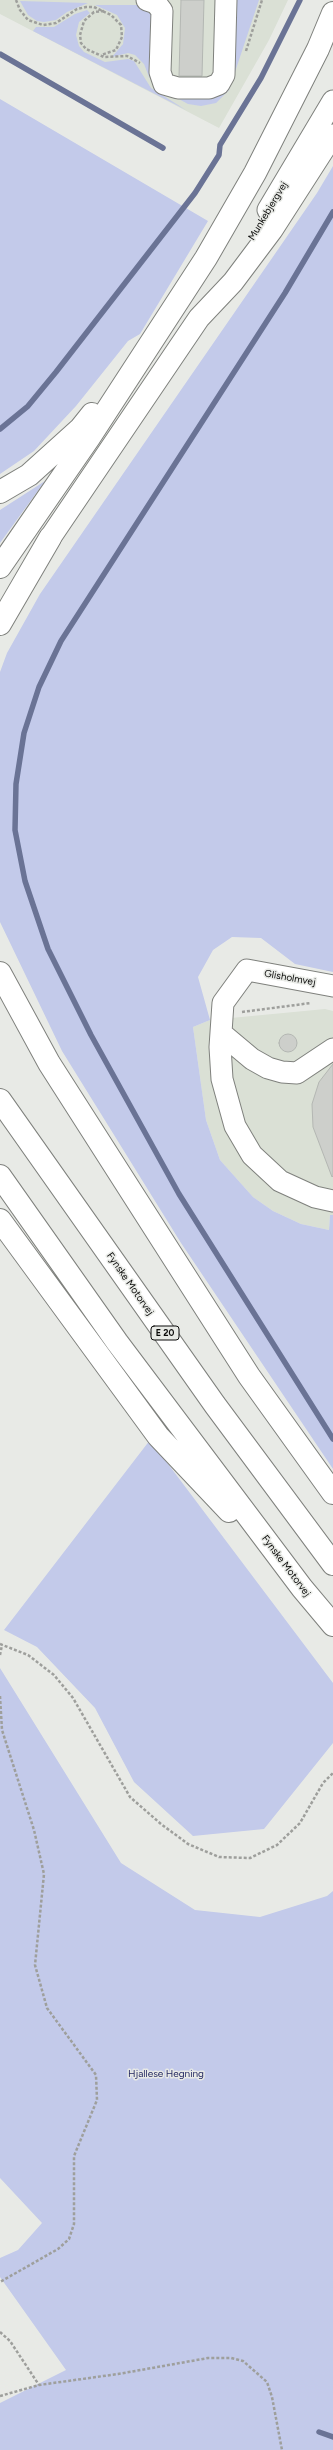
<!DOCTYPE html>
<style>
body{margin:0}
canvas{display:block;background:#e8eae6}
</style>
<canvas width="333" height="2450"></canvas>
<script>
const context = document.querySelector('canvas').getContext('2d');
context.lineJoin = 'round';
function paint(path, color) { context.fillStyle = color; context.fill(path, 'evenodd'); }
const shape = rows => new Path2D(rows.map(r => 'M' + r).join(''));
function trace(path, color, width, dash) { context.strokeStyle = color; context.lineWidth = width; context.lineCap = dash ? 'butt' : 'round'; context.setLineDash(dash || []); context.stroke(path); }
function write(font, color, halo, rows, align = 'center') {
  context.font = font + ' Figtree,sans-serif'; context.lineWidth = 3; context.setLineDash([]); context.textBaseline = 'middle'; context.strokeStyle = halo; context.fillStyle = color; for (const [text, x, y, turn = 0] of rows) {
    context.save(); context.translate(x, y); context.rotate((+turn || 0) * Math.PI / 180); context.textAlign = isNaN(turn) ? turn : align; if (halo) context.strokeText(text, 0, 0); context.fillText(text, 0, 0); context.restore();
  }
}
const built = shape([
 [0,0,288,0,269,40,219,128,0,14],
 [325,1009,333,1011,333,1215,330,1215,329,1230,301,1224,273,1211,253,1197,220,1160,206,1120,193,1027,210,1020]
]);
const green = shape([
 [232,0,259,0,229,90,216,103,201,106,188,104,162,90,149,77,144,64,135,55,128,53,112,57,123,44,125,28,117,15,95,5,142,5,152,7,156,75,213,94],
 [20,1,88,3,67,12,56,20,44,22,37,21,28,15],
 [87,10,90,13,79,22,76,35,79,46,84,52,105,62,128,59,134,61,151,88,186,110,33,31,36,27,54,27,75,14],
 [0,99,208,221,140,334,128,341,76,406,34,451,0,474],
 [333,166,333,972,295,964,261,938,232,937,213,950,198,977,210,1020,193,1027,206,1120,220,1160,253,1197,273,1211,301,1224,329,1230,330,1215,333,1215,333,1469,181,1243,62,1051,0,922,0,672,7,653,40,594,317,193],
 [45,481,0,543,0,510],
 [150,1440,333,1683,333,1743,264,1829,193,1836,134,1782,95,1708,37,1647,4,1630],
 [0,1668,121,1863,195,1910,260,1917,327,1896,333,1891,333,2450,0,2450,0,2403,66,2370,0,2277,0,2258,18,2250,42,2223,0,2178]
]);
const stream = shape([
 [0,54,163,148],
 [333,212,285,293,61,641,39,687,24,733,16,784,15,830,25,881,48,949,91,1035,179,1194,333,1439],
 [0,429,28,406,56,372,195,193,219,155,220,145,261,78,300,0],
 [319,2432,333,2437]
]);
const building = shape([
 [181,0,204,0,202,76,179,76,181,0],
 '279 1043a9 9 0 1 1 18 0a9 9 0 1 1-18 0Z',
 [333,1064,333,1176,332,1177,313,1127,312,1104,319,1082,333,1064]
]);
const path = shape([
 [16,0,20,10,28,20,43,25,56,23,77,9,86,7,94,7,111,15,121,25,122,37,116,50,101,55],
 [104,11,94,12,84,21,80,35,81,43,86,49,104,57,127,56,140,63],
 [246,51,262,0],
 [242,1012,311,1003],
 [0,1644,28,1655,54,1675,73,1698,130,1797,161,1824,188,1844,219,1857,250,1858,277,1845,300,1823,323,1783,333,1773],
 [0,1655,2,1645],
 [0,1696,2,1730,34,1830,44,1874,35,1965,47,2008,96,2075,97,2100,74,2156,74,2224,69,2239,58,2249,0,2282],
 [0,2332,10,2341,39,2385],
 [0,2396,39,2385,118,2374,208,2358,231,2358,243,2361,267,2382,272,2397,282,2450]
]);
const minor = shape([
 [147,0,156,3,162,11,160,72,164,84,178,88,209,88,219,84,224,75,226,0],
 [268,210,333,101],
 [50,538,199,318,233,282,272,230,333,135],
 [333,986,247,970,223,1003,220,1047,222,1079,235,1126,252,1155,280,1181,315,1197,333,1201],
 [221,1033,252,1059,268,1068,282,1072,297,1073,333,1049]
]);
const highway = shape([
 [0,492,29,475,80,429,92,414],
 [0,567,89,438,206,258,255,173,318,49,333,13],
 [0,624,50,538],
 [0,973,49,1063,249,1376,333,1493],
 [0,1100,215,1405,333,1564],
 [0,1176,117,1342,302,1588,333,1625],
 [0,1220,158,1436,229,1511]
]);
const shields = [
 [165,1333,28]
];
const shieldNames = [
 ["E 20",165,1333]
];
const streetNames = [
 ["Munkebjergvej",268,211,-59],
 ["Glisholmvej",290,978,10],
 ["Fynske Motorvej",130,1284,55],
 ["Fynske Motorvej",286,1566,53]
];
const parkNames = [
 ["Hjallese Hegning",166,2074]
];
paint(built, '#dae0d5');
paint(green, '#c3caea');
trace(stream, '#6a7395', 5.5);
paint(building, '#cdcfcb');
trace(building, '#b4b7b3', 1);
trace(minor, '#7f817d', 23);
trace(highway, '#7f817d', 24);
trace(path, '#9e9f9c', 2.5, [3, 2]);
trace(minor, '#fff', 21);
trace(highway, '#fff', 22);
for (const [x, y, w] of shields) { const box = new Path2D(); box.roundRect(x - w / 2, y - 7, w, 14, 3); context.fillStyle = '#e8eae6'; context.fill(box); trace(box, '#0b0b0a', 1); }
write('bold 9px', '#0b0b0a', null, shieldNames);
write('10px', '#0b0b0a', '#e8eae6', streetNames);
write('10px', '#1e235e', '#e8eae6', parkNames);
</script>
